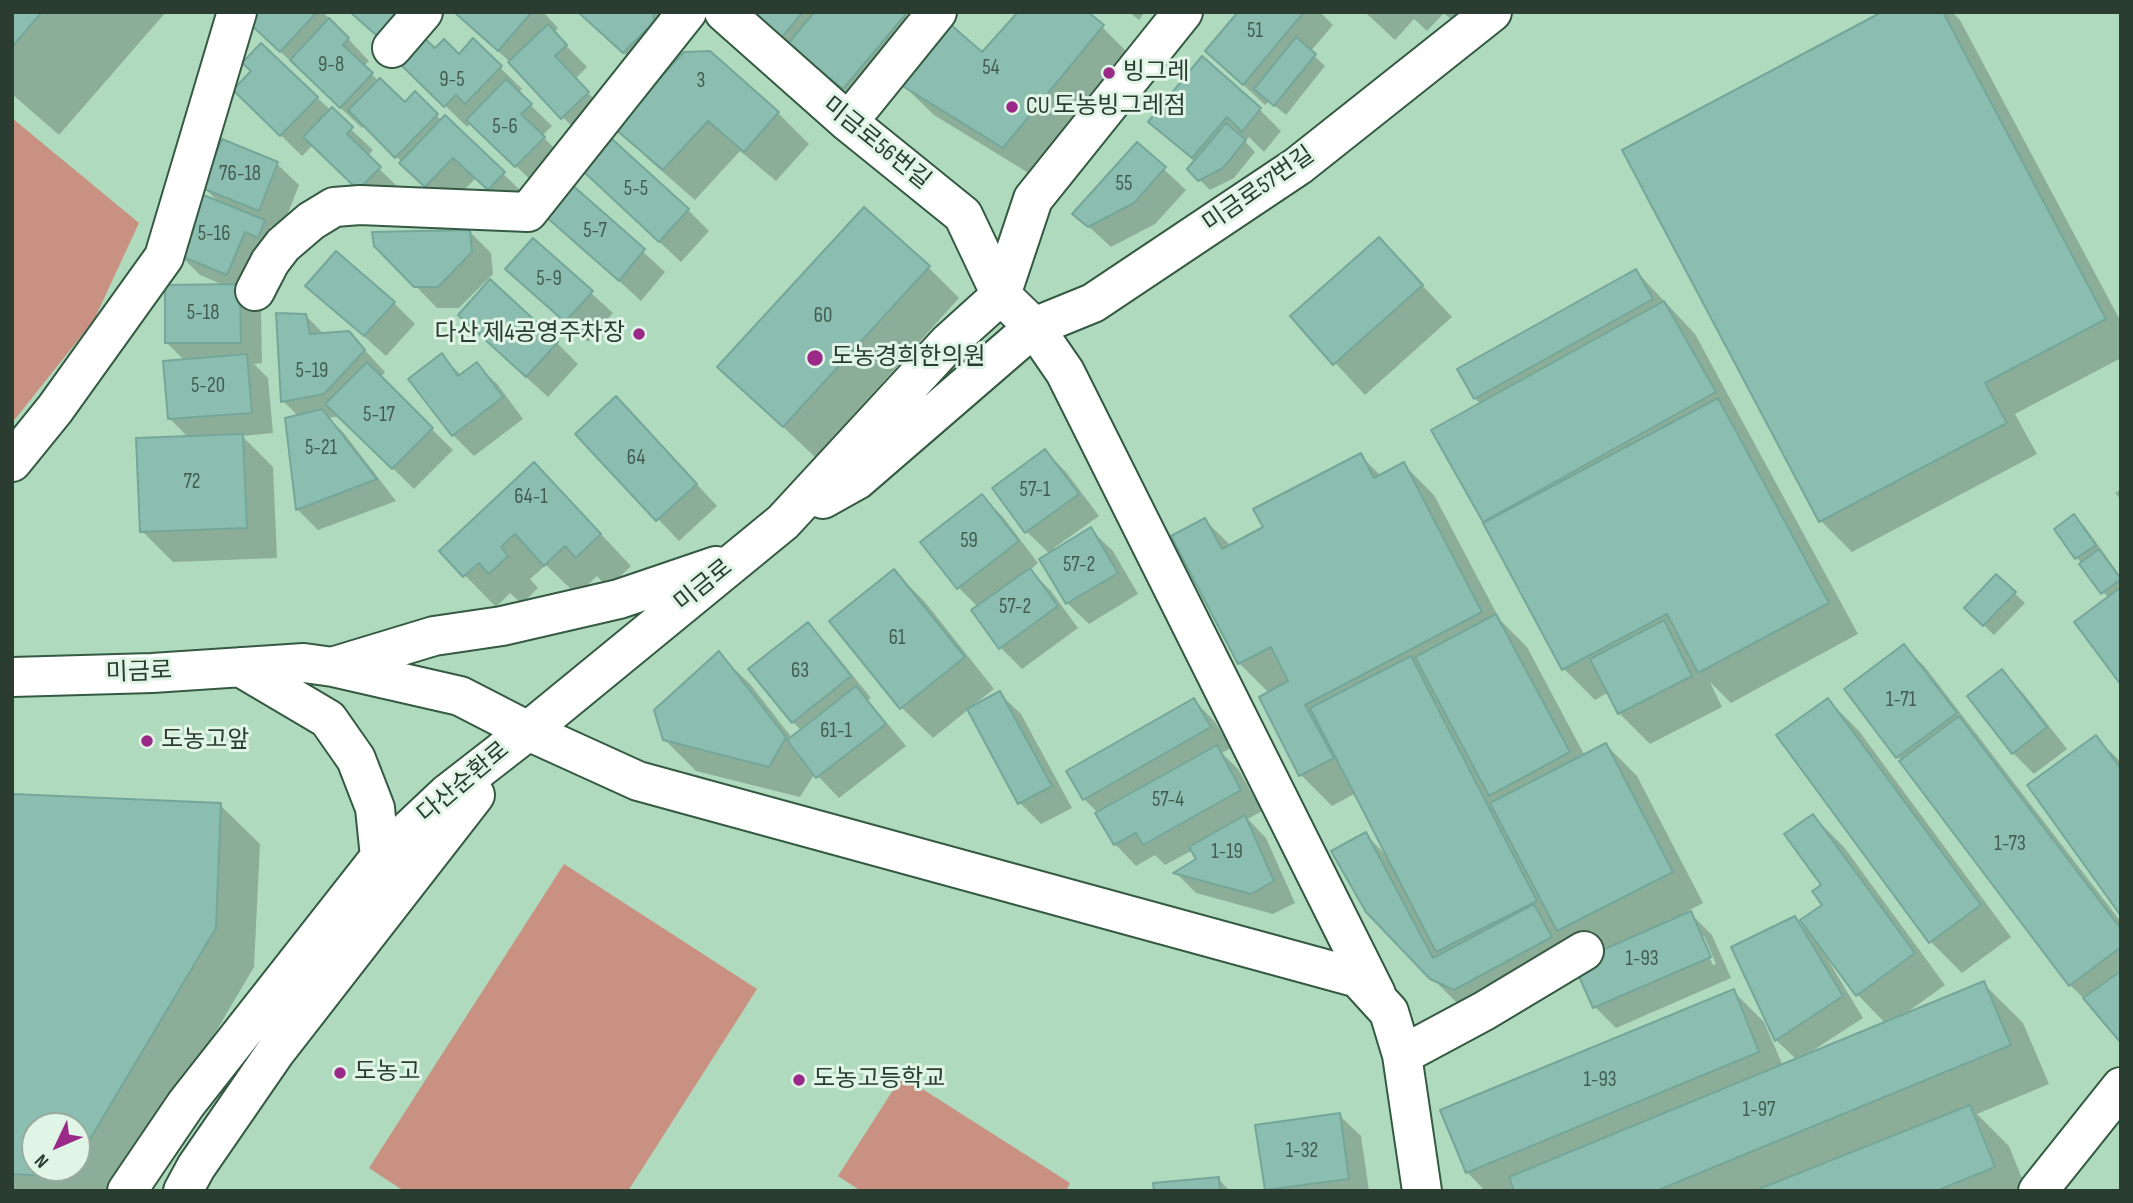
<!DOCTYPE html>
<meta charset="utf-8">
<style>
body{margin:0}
#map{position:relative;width:2133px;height:1203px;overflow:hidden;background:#b0dabe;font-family:"Sofia Sans Condensed",sans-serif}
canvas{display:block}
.frame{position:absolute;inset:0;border:14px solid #2b3c31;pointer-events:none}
.north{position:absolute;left:21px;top:1112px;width:70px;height:70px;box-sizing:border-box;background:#e0f5e6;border:2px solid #98ab9e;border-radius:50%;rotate:226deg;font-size:19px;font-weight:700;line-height:28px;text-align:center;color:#2b3c31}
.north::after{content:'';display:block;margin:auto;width:24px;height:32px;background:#9a2987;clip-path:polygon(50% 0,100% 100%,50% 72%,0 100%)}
</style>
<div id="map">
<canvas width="2133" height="1203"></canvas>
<div class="frame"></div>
<div class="north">N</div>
</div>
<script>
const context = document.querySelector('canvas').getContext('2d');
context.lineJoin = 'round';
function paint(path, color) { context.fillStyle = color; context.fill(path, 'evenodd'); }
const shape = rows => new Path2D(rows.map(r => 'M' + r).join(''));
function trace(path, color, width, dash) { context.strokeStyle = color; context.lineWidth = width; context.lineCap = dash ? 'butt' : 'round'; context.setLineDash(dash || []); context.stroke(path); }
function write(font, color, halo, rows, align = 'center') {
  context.font = font + ' "Sofia Sans Condensed","Noto Sans KR",sans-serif'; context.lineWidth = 6; context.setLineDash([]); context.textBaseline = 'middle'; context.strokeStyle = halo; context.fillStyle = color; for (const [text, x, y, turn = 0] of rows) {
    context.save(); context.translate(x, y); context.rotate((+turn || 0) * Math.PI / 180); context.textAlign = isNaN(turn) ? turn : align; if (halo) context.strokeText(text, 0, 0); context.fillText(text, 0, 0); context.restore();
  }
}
const green = shape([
 [12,118,139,223,94,320,12,423],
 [564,864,757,989,628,1191,404,1191,369,1168],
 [902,1076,1070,1183,1066,1191,861,1191,838,1176]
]);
const shadow = shape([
 [12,12,166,12,59,135,12,94],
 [257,12,323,12,369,61,363,67,379,81,405,104,415,94,442,121,445,117,525,195,510,210,476,178,447,207,365,125,362,128,270,42],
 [455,12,543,12,558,28,554,33,587,67,575,79,609,115,584,139,510,62],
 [580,12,658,12,673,27,645,73],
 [742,12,901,12,926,36,865,109,804,57,800,62],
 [1129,12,1145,12,1139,20],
 [1241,12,1320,12,1333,25,1310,52,1325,66,1286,115,1269,101,1265,105,1207,51],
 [1365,12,1468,12,1457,24,1444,13,1427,31,1414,19,1395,40],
 [1886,12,1952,12,1960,20,2121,322,2121,358,2015,414,2037,454,1852,552,1821,521,1624,151],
 [1102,27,1133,58,1035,177,934,115,903,85,982,55],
 [473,41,522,89,518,93,552,126,542,136,565,159,538,187,471,123,467,127,401,62,435,51,459,56],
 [261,45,373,150,367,157,401,190,380,210,313,145,302,156,235,90,253,72],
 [709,53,778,113,809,144,776,181,740,151,695,200,648,159,617,128],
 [1260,110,1281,131,1264,152,1249,137,1245,141,1255,152,1234,178,1210,190,1189,169,1195,162,1151,122],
 [1137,144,1186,190,1155,224,1111,247,1075,214],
 [277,164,299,185,281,231,269,226,286,243,261,307,262,363,254,364,268,378,273,433,242,436,273,467,277,558,173,562,142,531,189,438,170,419,185,361,167,343,226,286,200,275,179,254,221,204,204,188],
 [572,187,665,272,641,301,547,215],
 [606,192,688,210,709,231,681,262],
 [469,231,491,253,493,274,459,308,437,308,376,245],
 [1379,239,1452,317,1365,395,1292,316],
 [533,240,613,313,588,342,507,269],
 [928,267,959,298,815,457,720,367],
 [1636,271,1695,334,1858,634,1731,703,1710,682,1722,707,1650,744,1619,713,1609,692,1595,700,1564,669,1484,521,1481,405,1475,398],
 [308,286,394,303,415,324,386,356],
 [306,316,324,334,348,332,385,372,380,378,453,450,414,489,340,416,329,418,343,432,396,501,318,530,297,509,298,416,283,401],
 [481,336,557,343,578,364,548,397],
 [442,356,461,375,477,364,498,385,523,419,474,456,453,435],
 [637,420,717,506,679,541,577,434],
 [1045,451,1066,472,1099,516,1054,548,1056,551,1091,530,1113,551,1138,594,1089,624,1067,603,1050,554,1027,532],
 [1360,455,1381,476,1403,464,1434,495,1500,620,1527,647,1585,756,1606,745,1637,776,1703,903,1688,911,1712,935,1731,978,1616,1028,1595,1007,1578,970,1464,1010,1432,978,1365,834,1387,856,1356,793,1332,806,1301,775,1269,693,1239,663,1205,520,1231,546,1266,528],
 [1700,936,1704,936,1716,964,1713,965],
 [1565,938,1566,938,1587,959,1578,962],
 [2121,489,2121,500,2115,493],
 [564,495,631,566,608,588,597,576,577,595,546,565,530,579,538,588,522,604,510,593,496,607,441,551],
 [982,496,1003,517,1038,563,1030,570,1051,591,1078,628,1022,669,1001,648,973,611,978,607,959,588,922,542],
 [2074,517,2085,527,2121,577,2121,682,2108,598,2056,530],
 [894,571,925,602,994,689,976,703,977,705,999,693,1021,714,1072,808,1041,824,1020,803,969,709,933,738,902,708],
 [1996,576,2025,603,1994,635,1966,608],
 [807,624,829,646,871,698,868,700,906,746,839,798,815,773,800,797,696,771,664,739,719,654,750,684,792,738,802,731,793,722],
 [1904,646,1925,667,2121,922,2121,1040,2097,1011,2070,985,1847,689],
 [2002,671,2023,693,2067,749,2034,774,2013,753],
 [1194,700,1215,722,1231,748,1222,753,1238,769,1262,811,1248,819,1266,838,1295,903,1273,914,1196,893,1176,873,1198,860,1193,850,1165,865,1155,855,1136,866,1115,844,1098,813,1084,799],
 [1828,700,1859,731,2011,937,1962,973,1931,942],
 [2096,738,2121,762,2121,913],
 [12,796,220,805,260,844,254,967,122,1191,12,1191],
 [35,1126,77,1126,77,1168,35,1168],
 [1813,816,1844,847,1945,985,1902,1016,1983,983,2023,1023,2049,1084,1977,1114,2009,1146,2027,1191,1485,1191,1467,1172,1733,991,1764,1022,1783,1066,1797,1060,1776,1040,1795,918,1808,931,1825,905],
 [1831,959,1857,994,1886,1024,1809,1053,1863,1018,1828,960],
 [1339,1115,1361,1136,1369,1191,1268,1191,1267,1189],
 [1218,1179,1230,1191,1156,1191]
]);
const building = shape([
 [12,12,42,12,12,47,12,12],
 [255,12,317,12,280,52,247,21,255,12],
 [350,12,398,12,377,36,350,12],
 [454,12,532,12,498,51,454,12],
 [578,12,653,12,654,22,623,53,578,12],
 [742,12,803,12,778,42,742,12],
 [814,12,904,12,906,14,843,89,788,44,814,12],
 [1018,12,1088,12,1104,25,1003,148,901,85,950,24,982,52,1018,12],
 [1238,12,1304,12,1243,85,1205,51,1238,12],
 [1882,12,1943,12,2106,319,1985,383,2007,423,1819,522,1622,150,1882,12],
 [329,18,349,38,343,45,373,73,340,108,290,60,329,18],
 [548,24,567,45,555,56,589,92,561,119,508,62,548,24],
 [423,37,435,48,444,39,459,54,473,38,502,66,465,104,456,95,444,107,398,62,423,37],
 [1296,37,1316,54,1274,106,1254,89,1296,37],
 [261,43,318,97,280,136,233,90,251,71,242,63,261,43],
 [710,51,779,112,744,152,708,121,663,170,614,128,684,52,710,51],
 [1202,56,1261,108,1242,132,1227,117,1192,158,1148,122,1202,56],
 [380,78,405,102,415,91,438,114,395,158,348,110,380,78],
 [506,79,532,104,521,114,545,137,515,167,466,120,506,79],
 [332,107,353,127,347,134,381,167,358,190,303,137,332,107],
 [445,115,505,172,488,190,453,158,425,187,399,163,445,115],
 [1226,123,1246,140,1223,168,1198,181,1187,169,1226,123],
 [222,139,278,162,259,211,202,188,222,139],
 [612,139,689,209,659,242,583,171,612,139],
 [1137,142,1166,167,1134,203,1088,227,1072,214,1137,142],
 [571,184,645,249,619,281,544,215,571,184],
 [201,194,265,220,258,238,245,232,227,275,176,254,201,194],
 [864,207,930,266,783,427,717,367,864,207],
 [470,230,472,252,438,287,414,287,374,246,372,232,470,230],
 [1379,237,1423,285,1333,365,1290,316,1379,237],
 [533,238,593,291,565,322,505,269,533,238],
 [336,251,395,302,364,336,305,286,336,251],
 [1636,269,1653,299,1474,399,1457,369,1636,269],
 [490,279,558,342,526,377,458,315,490,279],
 [240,284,241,343,165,343,165,285,240,284],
 [1664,301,1716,392,1483,522,1431,430,1664,301],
 [276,313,306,314,310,334,349,331,365,350,324,394,281,402,276,313],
 [442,353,458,376,477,362,503,397,452,436,408,379,442,353],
 [247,354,252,413,168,419,163,361,247,354],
 [367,362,433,428,392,469,325,404,367,362],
 [616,396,697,484,656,521,575,434,616,396],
 [1718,398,1829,603,1698,673,1667,614,1562,670,1483,523,1718,398],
 [322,409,377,479,296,510,285,418,322,409],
 [243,434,247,528,140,532,136,438,243,434],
 [1045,449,1079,494,1025,533,992,488,1045,449],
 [1361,453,1374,478,1404,462,1482,612,1305,705,1334,758,1299,776,1259,697,1288,681,1271,647,1238,664,1171,536,1205,518,1222,549,1263,527,1253,509,1361,453],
 [534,462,601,534,576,558,565,546,544,566,515,534,501,547,508,556,489,574,479,563,463,577,439,551,534,462],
 [982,494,1019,541,957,589,920,542,982,494],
 [2074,514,2096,545,2075,559,2054,529,2074,514],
 [1091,527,1118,573,1066,604,1039,559,1091,527],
 [2099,549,2121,579,2101,594,2079,564,2099,549],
 [1030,568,1058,606,999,649,971,610,1030,568],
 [894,569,965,657,900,709,829,621,894,569],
 [1996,574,2016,592,1983,626,1964,608,1996,574],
 [2121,587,2121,685,2074,622,2121,587],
 [1496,614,1570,752,1489,796,1415,657,1496,614],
 [1664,620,1692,676,1618,714,1590,659,1664,620],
 [808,622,851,676,792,723,748,669,808,622],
 [1904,644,1957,713,1896,758,1844,689,1904,644],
 [719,651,786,737,769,767,663,740,654,710,719,651],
 [1411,656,1537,901,1436,952,1310,708,1411,656],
 [2002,669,2047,727,2012,754,1967,696,2002,669],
 [856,686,886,724,816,778,787,740,856,686],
 [1000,691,1052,786,1018,804,967,709,1000,691],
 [1194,698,1211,727,1083,800,1066,771,1194,698],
 [1828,698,1981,905,1929,943,1776,735,1828,698],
 [1959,716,2121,929,2121,947,2069,986,1899,761,1959,716],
 [2096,735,2121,769,2121,916,2027,785,2096,735],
 [1606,743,1673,872,1557,931,1490,803,1606,743],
 [1217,745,1241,790,1143,845,1136,833,1114,845,1095,813,1217,745],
 [12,794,221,803,216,928,77,1161,77,1126,35,1126,35,1168,73,1168,68,1177,12,1174,12,794],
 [1813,814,1915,953,1856,996,1800,920,1822,905,1812,891,1821,885,1784,834,1813,814],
 [1245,815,1274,881,1251,894,1173,873,1196,859,1189,847,1245,815],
 [1366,832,1433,958,1534,904,1552,937,1454,990,1430,979,1366,912,1331,851,1366,832],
 [1691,911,1711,957,1593,1008,1573,963,1691,911],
 [1795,916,1843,996,1775,1041,1731,947,1795,916],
 [2121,971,2121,1043,2083,998,2121,971],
 [1984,981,2011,1045,1656,1191,1514,1191,1509,1177,1984,981],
 [1734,989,1759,1052,1466,1173,1440,1110,1734,989],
 [1970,1105,1995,1167,1936,1191,1754,1191,1970,1105],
 [1340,1113,1349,1179,1265,1190,1255,1125,1340,1113],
 [1219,1177,1220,1191,1154,1191,1153,1183,1219,1177]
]);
const minor = shape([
 [724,12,848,122,963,215,1001,295,1034,327,1065,372,1376,994],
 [392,48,423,12],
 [848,122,937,12],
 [255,291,270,262,283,245,311,221,334,207,360,205,528,212,687,12],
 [12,462,55,409,164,257,237,12],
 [823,499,857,480,1034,327,1093,303,1298,166,1492,12],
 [335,666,434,636,502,626,619,599,716,566],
 [240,667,328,719,356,759,375,808,380,857],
 [12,677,152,673,304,663,333,667,460,696,528,731,638,781,1358,978,1389,1012,1402,1055,1422,1191],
 [1402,1055,1484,1011,1584,951],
 [127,1191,186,1104,380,857,447,794,528,731,783,522,949,342,1001,295,1033,199,1183,12],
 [183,1191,196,1167,276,1051,475,795],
 [2038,1191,2121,1087]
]);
const markers = [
 [1109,73,7,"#9a2987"],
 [1012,107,7,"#9a2987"],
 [639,334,7,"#9a2987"],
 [815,358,9,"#9a2987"],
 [147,741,7,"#9a2987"],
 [340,1073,7,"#9a2987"],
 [799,1080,7,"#9a2987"]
];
const numberNames = [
 ["51",1255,32],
 ["9-8",331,66],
 ["54",991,69],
 ["9-5",452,81],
 ["3",701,82],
 ["5-6",505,128],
 ["76-18",240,175],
 ["55",1124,185],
 ["5-5",636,190],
 ["5-7",595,232],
 ["5-16",214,235],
 ["5-9",549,280],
 ["5-18",203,314],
 ["60",823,317],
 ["5-19",312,372],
 ["5-20",208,387],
 ["5-17",379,416],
 ["5-21",321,449],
 ["64",636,459],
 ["72",192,483],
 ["57-1",1035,491],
 ["64-1",531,498],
 ["59",969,542],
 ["57-2",1079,566],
 ["57-2",1015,608],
 ["61",897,639],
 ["63",800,672],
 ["1-71",1901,701],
 ["61-1",836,732],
 ["57-4",1168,801],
 ["1-73",2010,845],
 ["1-19",1227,853],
 ["1-93",1642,960],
 ["1-93",1600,1081],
 ["1-97",1759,1111],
 ["1-32",1302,1152]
];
const poiNames = [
 ["빙그레",1123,73],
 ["CU 도농빙그레점",1026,107],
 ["다산 제4공영주차장",625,334,"right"],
 ["도농경희한의원",831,358],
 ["도농고앞",161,741],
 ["도농고",354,1073],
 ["도농고등학교",813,1080]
];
const streetNames = [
 ["미금로56번길",876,144,39],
 ["미금로57번길",1259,190,-35],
 ["미금로",704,586,-39],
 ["미금로",139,673,-2],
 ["다산순환로",464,783,-40]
];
paint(green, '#c99182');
paint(shadow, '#0003');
paint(building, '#8bbeb0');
trace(building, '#74a799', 2);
trace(minor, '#345a42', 42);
trace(minor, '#fff', 38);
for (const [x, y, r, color] of markers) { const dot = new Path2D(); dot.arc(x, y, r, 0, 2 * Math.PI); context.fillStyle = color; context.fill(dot); trace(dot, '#e0f5e6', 2.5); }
write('21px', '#435c51', null, numberNames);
write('24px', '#2b3c31', '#e0f5e6', poiNames, 'left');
write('24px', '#2b3c31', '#e0f5e6', streetNames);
</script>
